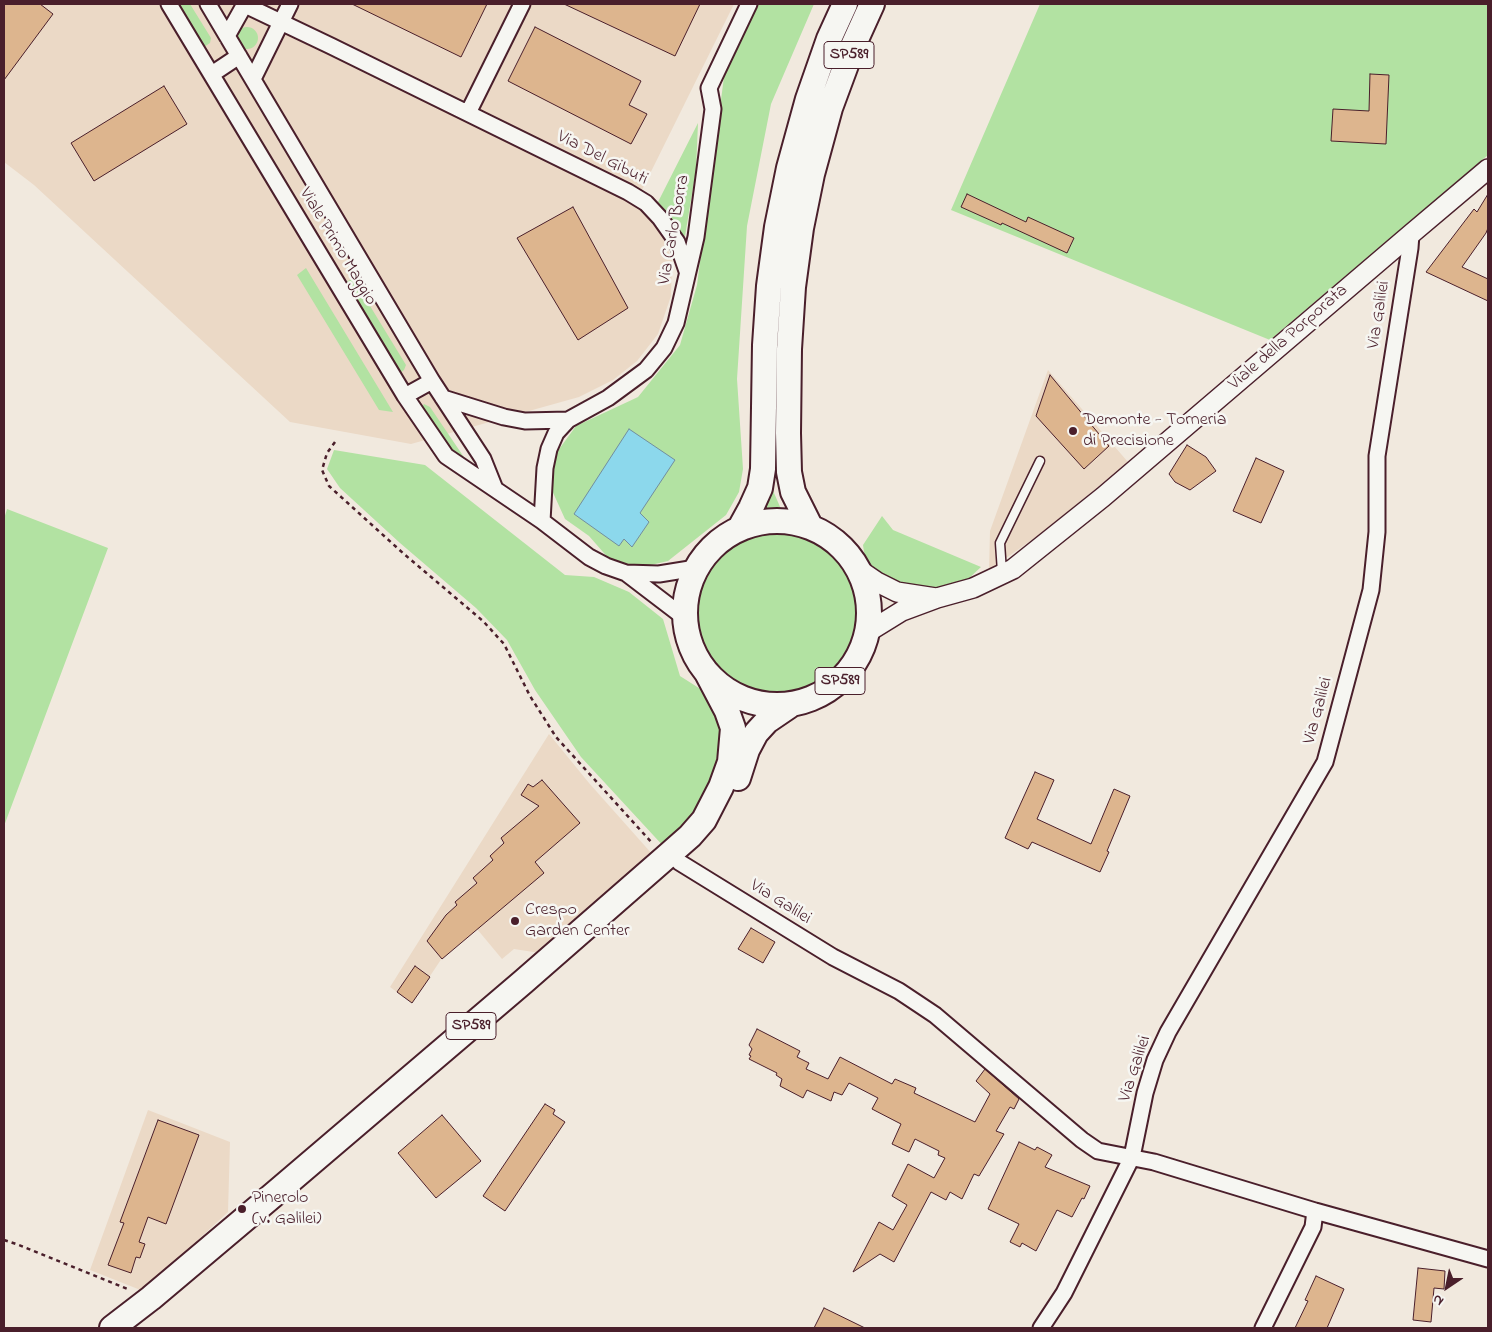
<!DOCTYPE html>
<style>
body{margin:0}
#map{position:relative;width:1492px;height:1332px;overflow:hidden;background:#f1e9de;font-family:"Indie Flower",sans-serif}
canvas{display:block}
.frame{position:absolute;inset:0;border:5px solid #4a1f2b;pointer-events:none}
.north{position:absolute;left:1422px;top:1262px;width:50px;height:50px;-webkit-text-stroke:4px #f6f6f2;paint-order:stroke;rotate:214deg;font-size:14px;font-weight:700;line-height:20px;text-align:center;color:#4a1f2b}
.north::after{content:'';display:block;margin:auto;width:18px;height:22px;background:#4a1f2b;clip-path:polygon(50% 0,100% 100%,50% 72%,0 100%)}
</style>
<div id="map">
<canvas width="1492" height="1332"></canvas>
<div class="frame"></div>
<div class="north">N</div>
</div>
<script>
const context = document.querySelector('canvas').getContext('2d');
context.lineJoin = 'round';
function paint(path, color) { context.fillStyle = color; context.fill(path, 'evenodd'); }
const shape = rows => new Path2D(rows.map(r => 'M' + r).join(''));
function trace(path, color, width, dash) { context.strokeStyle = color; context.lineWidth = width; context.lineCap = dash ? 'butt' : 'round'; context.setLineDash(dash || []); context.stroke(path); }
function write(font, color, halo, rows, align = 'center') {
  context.font = font + ' "Indie Flower",sans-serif'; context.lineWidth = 5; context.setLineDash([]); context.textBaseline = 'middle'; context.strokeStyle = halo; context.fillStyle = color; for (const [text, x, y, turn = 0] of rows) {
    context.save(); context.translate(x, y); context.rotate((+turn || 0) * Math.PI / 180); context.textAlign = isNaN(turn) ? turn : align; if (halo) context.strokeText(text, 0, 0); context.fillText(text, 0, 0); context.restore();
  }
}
const built = shape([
 [4,4,734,4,635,204,645,212,657,224,672,260,671,296,658,334,637,361,613,380,579,397,411,444,290,422,34,185,4,162],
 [1048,370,1128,462,1043,532,989,570,990,531],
 [549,734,589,783,653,855,540,953,514,949,502,959,477,929,442,958,412,1003,390,987],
 [148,1110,230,1142,228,1212,143,1291,90,1270]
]);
const green = shape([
 [174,4,190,4,211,38,210,43,204,47,198,44],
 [753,4,814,4,771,104,747,226,737,379,743,469,739,492,726,515,668,561,642,567,610,560,589,536,565,519,550,486,557,452,576,426,638,397,680,345,697,285,725,69],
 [1040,4,1488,4,1488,155,1270,340,951,210],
 '236 38a11 11 0 1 1 22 0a11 11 0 1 1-22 0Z',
 [698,123,696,170,685,236,678,235,672,223,658,202],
 [306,268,393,412,379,410,297,275],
 [353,278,406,365,404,370,400,373,343,284],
 [424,404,430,407,474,472,451,454,422,407],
 [334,450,425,465,565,575,594,577,629,592,663,619,680,676,702,690,721,722,714,779,691,827,666,849,581,757,535,690,507,640,476,608,400,543,340,488,327,469],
 [770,475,774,493,781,509,758,509],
 [7,509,108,548,4,826,4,519],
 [882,516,893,530,981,567,966,581,921,591,889,583,866,565,863,545],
 '696 612a80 80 0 1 1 160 0a80 80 0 1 1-160 0Z'
]);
const water = shape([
 [629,429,675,460,640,513,649,522,632,547,624,539,619,546,574,514,629,429]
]);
const building = shape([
 [4,4,40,4,53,14,4,80,4,4],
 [352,4,487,4,461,57,352,4],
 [564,4,700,4,675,56,564,4],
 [535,27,641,81,629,105,647,114,631,144,508,81,535,27],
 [1370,74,1389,75,1386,144,1331,141,1333,109,1369,111,1370,74],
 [164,86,187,124,94,181,71,143,164,86],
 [967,194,1026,222,1028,217,1074,238,1067,253,1002,223,1001,225,961,207,967,194],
 [1488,194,1488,228,1486,233,1462,267,1488,279,1488,301,1426,272,1474,209,1477,212,1488,194],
 [573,207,628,308,578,340,517,238,573,207],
 [1050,375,1109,446,1084,469,1036,416,1050,375],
 [1187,445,1206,457,1216,471,1190,490,1175,482,1169,474,1187,445],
 [1256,458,1284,471,1261,523,1233,511,1256,458],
 [1035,772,1054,780,1037,819,1091,844,1114,789,1130,796,1107,851,1109,852,1100,872,1032,842,1028,849,1005,838,1035,772],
 [542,780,580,823,535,862,544,873,442,959,427,941,446,915,457,905,455,902,477,883,473,878,493,860,490,856,504,843,501,838,539,806,521,795,528,784,533,787,542,780],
 [751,928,775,942,763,963,738,949,751,928],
 [415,966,430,977,412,1003,397,992,415,966],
 [757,1029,800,1051,797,1057,809,1063,806,1069,828,1079,840,1057,892,1084,895,1079,916,1088,914,1093,975,1122,990,1094,976,1081,985,1069,1019,1099,1014,1109,1010,1107,996,1131,1004,1134,979,1176,974,1174,962,1199,950,1192,946,1200,931,1192,894,1262,880,1254,853,1272,879,1222,893,1230,907,1205,892,1196,908,1164,934,1178,945,1158,938,1155,939,1151,915,1139,909,1152,892,1144,901,1124,872,1109,878,1098,849,1083,842,1095,834,1092,831,1101,807,1090,803,1098,780,1086,782,1079,776,1075,777,1073,749,1059,751,1056,749,1055,752,1049,749,1045,757,1029],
 [545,1104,555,1110,553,1114,565,1122,505,1211,483,1196,545,1104],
 [442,1115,481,1161,436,1198,398,1153,442,1115],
 [158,1120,199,1135,166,1224,148,1217,139,1242,145,1244,140,1258,136,1257,131,1273,108,1265,124,1223,120,1222,158,1120],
 [1019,1142,1035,1150,1037,1147,1052,1155,1045,1167,1090,1186,1084,1199,1082,1198,1072,1217,1057,1210,1036,1251,1022,1243,1020,1247,1010,1242,1019,1224,988,1209,1019,1142],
 [1418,1268,1445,1271,1444,1289,1434,1288,1431,1322,1413,1320,1418,1268],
 [1316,1276,1344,1289,1327,1328,1295,1328,1308,1301,1305,1300,1316,1276],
 [824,1308,865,1328,814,1328,824,1308]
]);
const path = shape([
 [335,442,327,453,322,470,329,486,404,554,483,621,504,644,530,696,556,737,653,844],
 [4,1240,19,1245,130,1290]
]);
const service = shape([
 [1002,572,1000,543,1040,461]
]);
const minor = shape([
 [169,4,405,396,446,456,542,521,589,557,606,566,626,573,685,618],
 [208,4,432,381,483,459,495,489],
 [245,5,331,46,628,192,646,203,660,218,677,242,687,271],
 [227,36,245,4],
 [212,74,239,56],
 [253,79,290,4],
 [468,113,522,4],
 [405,396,432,381],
 [443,398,504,417,525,421,568,420],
 [542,521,545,468,549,449,556,433,568,420,608,398,646,370,664,348,676,323,696,237,713,109,709,88,749,4],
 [626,573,659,574,696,568],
 [679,862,833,957,899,991,935,1015,1082,1140,1098,1151,1154,1162,1315,1211,1488,1259],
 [1041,1328,1064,1293,1132,1157,1145,1093,1155,1060,1168,1032,1325,762,1371,590,1377,532,1377,456,1410,248,1411,234],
 [1263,1328,1313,1227,1315,1211]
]);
const tertiary = shape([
 [858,569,877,582,897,592,936,598],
 [868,632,902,611,937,598,973,588,1013,569,1103,497,1411,234,1488,169]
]);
const primary = shape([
 '685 613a92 92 0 1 1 184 0a92 92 0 1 1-184 0Z',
 [810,526,793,492,789,472,788,433,789,349,793,287,801,228,812,174,830,108,853,46,872,4],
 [740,528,751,508,760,488,763,469,765,345,769,286,777,227,789,168,808,99,829,39,845,4],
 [738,778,747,750,756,733,767,721,792,704],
 [112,1328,151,1298,272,1196,523,982,665,858,690,836,704,820,721,787,730,762,733,728,727,711,707,673]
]);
const markers = [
 [1073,431,5,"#4a1f2b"],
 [515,921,5,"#4a1f2b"],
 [242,1209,5,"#4a1f2b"]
];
const shields = [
 [849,55,50],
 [840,681,50],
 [471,1026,50]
];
const shieldNames = [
 ["SP589",849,55],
 ["SP589",840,681],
 ["SP589",471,1026]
];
const streetNames = [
 ["Via Del Gibuti",602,159,27],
 ["Via Carlo Borra",675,230,-80],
 ["Viale Primo Maggio",337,247,59],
 ["Via Galilei",1380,315,-81],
 ["Viale della Porporata",1289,338,-41],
 ["Via Galilei",1319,711,-75],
 ["Via Galilei",780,903,32],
 ["Via Galilei",1136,1069,-72]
];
const poiNames = [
 ["Demonte - Torneria",1083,421],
 ["di Precisione",1083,442],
 ["Crespo",525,911],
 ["Garden Center",525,932],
 ["Pinerolo",252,1199],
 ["(v. Galilei)",252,1220]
];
paint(built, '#ebd9c6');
paint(green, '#b2e2a2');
paint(water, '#8cd8ec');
trace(water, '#728e9f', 1);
paint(building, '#ddb58e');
trace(building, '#4a1f2b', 1);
trace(service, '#4a1f2b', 11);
trace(minor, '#4a1f2b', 19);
trace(tertiary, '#4a1f2b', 22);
trace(primary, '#4a1f2b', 28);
trace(path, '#4a1f2b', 2.5, [4, 4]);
trace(service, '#f6f6f2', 8);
trace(minor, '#f6f6f2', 15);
trace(tertiary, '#f6f6f2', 19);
trace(primary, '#f6f6f2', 24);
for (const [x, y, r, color] of markers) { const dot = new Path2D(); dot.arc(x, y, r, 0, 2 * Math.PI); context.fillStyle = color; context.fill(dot); trace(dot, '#f6f6f2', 2); }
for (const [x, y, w] of shields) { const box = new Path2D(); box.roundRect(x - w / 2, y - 13.5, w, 27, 4); context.fillStyle = '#f6f6f2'; context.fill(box); trace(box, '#4a1f2b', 1); }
write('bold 16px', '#4a1f2b', null, shieldNames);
write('18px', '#4a1f2b', '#f6f6f2', streetNames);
write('18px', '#4a1f2b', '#f6f6f2', poiNames, 'left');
</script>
